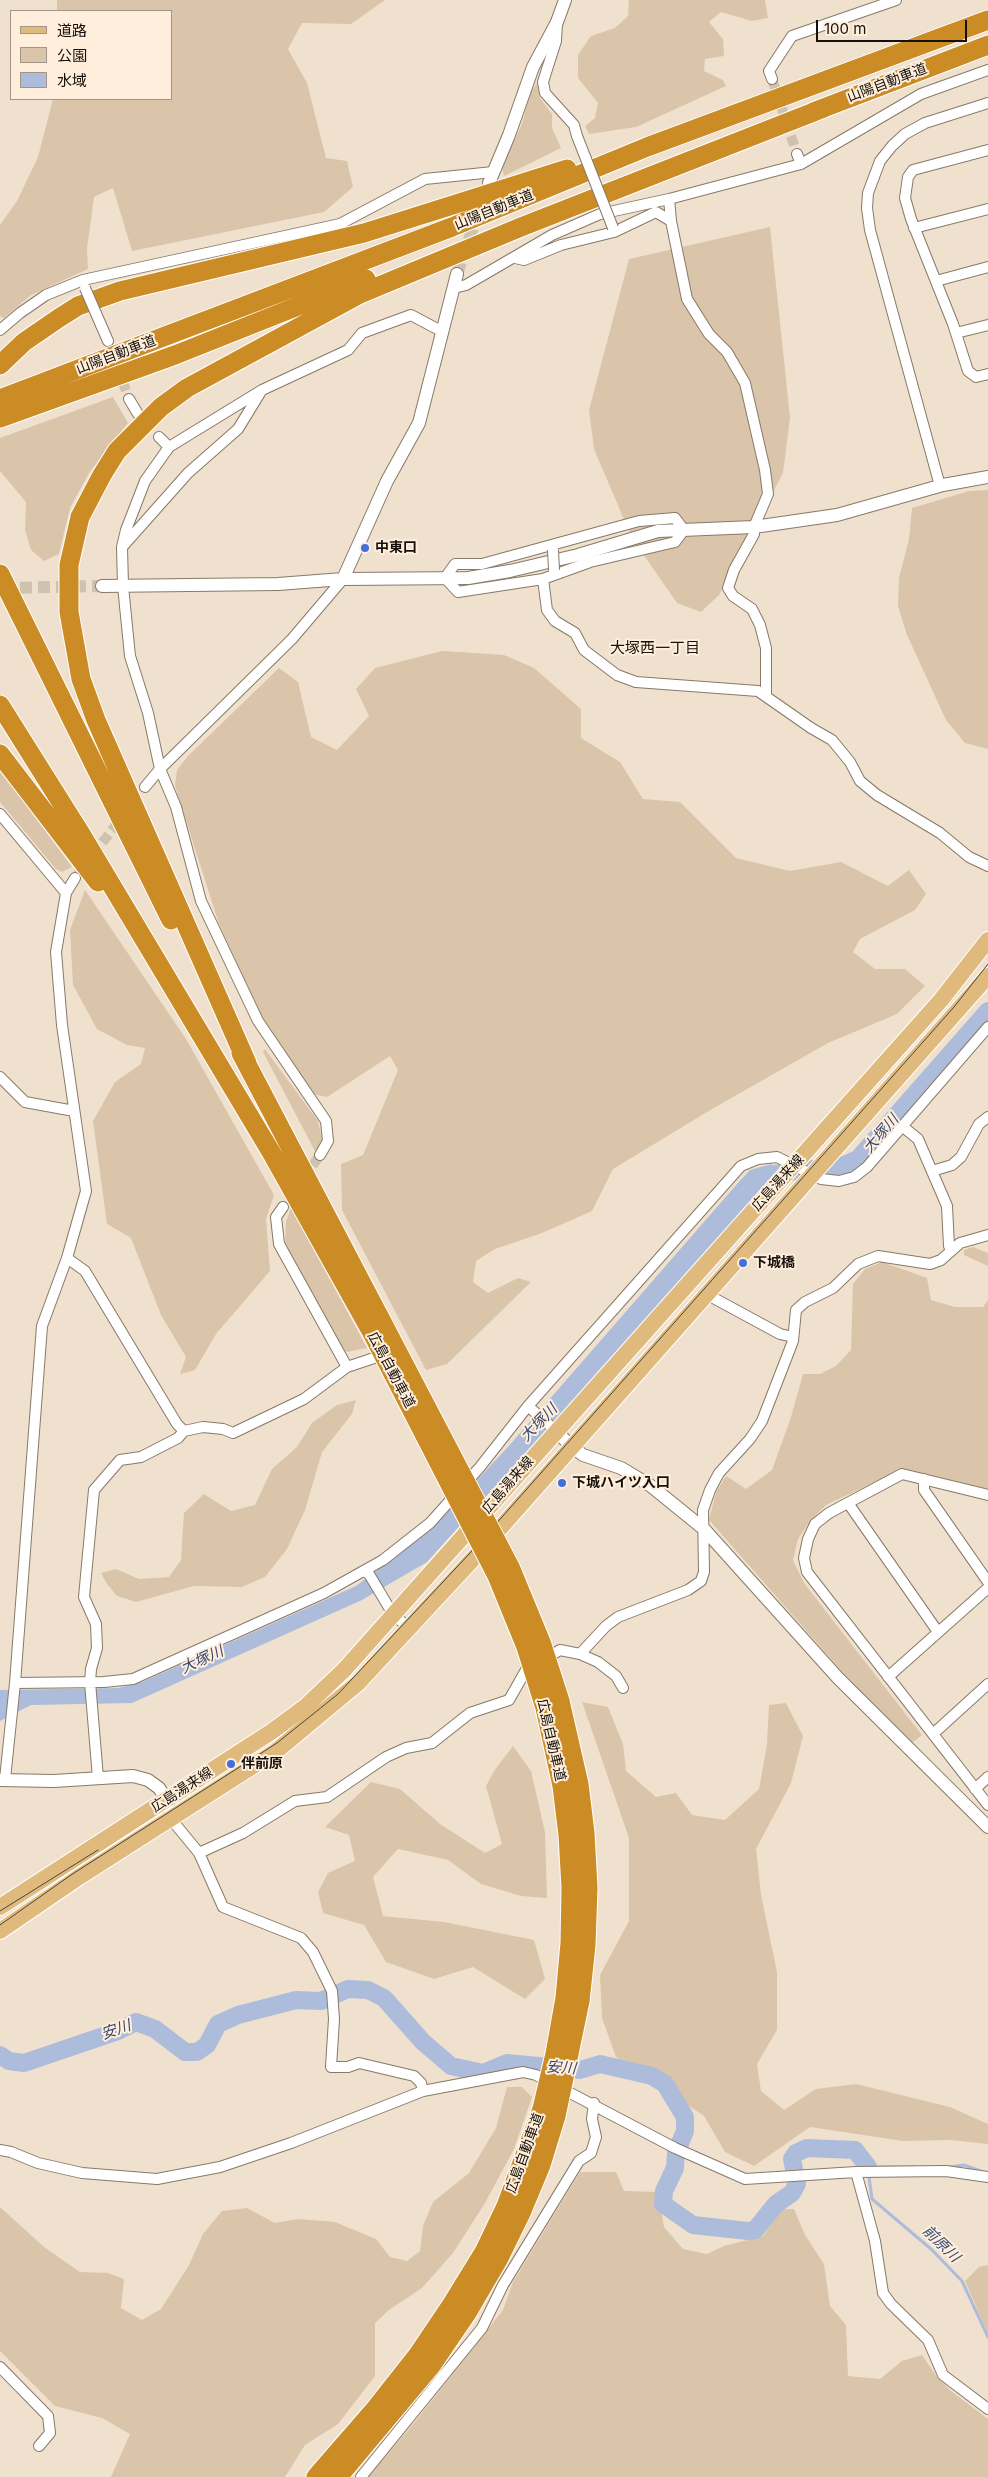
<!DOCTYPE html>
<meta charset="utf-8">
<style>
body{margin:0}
#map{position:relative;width:988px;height:2477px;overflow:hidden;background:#f0e1ce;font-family:Inter,"Noto Sans JP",sans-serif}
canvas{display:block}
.legend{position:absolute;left:10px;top:10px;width:162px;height:90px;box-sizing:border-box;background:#feeedb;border:1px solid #a19587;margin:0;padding:6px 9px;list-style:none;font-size:15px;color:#151009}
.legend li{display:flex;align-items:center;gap:10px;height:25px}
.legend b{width:25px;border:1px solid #a19587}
.scale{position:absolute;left:816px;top:20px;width:151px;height:22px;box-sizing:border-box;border:2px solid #151009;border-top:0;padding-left:6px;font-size:15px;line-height:18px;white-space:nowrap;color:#151009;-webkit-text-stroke:4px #feeedb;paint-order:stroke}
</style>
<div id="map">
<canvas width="988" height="2477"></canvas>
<ul class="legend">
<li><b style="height:6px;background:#e0ba7c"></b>道路</li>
<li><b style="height:14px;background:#dac5aa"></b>公園</li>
<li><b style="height:14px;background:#adbcda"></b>水域</li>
</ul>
<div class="scale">100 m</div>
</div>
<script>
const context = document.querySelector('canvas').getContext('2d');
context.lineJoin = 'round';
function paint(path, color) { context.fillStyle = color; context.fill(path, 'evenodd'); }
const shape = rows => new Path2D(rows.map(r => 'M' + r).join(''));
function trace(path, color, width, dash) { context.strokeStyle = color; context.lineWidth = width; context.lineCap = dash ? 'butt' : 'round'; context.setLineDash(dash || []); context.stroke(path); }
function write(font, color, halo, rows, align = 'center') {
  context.font = font + ' Inter,"Noto Sans JP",sans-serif'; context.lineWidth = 4; context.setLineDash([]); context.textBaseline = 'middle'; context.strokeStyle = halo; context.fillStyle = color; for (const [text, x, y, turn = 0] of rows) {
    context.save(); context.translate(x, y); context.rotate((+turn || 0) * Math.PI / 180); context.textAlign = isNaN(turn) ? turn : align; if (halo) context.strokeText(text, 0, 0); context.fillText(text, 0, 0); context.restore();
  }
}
const green = shape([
 [57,0,385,0,351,24,302,23,288,49,307,83,326,158,347,161,353,187,324,212,132,251,113,188,94,197,87,249,88,269,31,295,4,318,0,316,0,225,17,201,38,157,53,99,171,99,171,11,57,11],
 [629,0,765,0,768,18,752,21,721,12,709,22,723,39,724,56,705,59,704,71,723,80,726,86,636,127,589,134,585,126,595,118,598,103,578,78,578,55,591,36,615,28,628,16],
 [537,83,540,98,552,114,552,128,561,148,504,176,502,167,522,124,530,93],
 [770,227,790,418,783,473,719,595,701,612,677,603,632,538,594,449,589,410,629,259],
 [113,397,128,423,89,473,70,508,59,554,44,561,31,550,25,530,26,502,0,471,0,438],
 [988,490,988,749,965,743,946,720,907,635,898,606,899,578,909,539,912,508,969,491],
 [442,651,504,655,534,668,581,709,581,738,620,762,643,799,680,802,736,858,790,871,841,862,888,886,909,870,926,894,915,910,860,939,853,952,875,969,905,969,925,986,897,1014,828,1043,712,1109,613,1169,592,1211,542,1233,495,1249,476,1261,473,1282,488,1293,518,1278,531,1282,447,1364,426,1370,342,1210,341,1164,363,1155,398,1070,390,1056,327,1097,313,1094,264,1022,219,924,175,786,177,770,188,756,279,668,298,682,311,737,337,750,369,716,356,689,375,668],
 [0,772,27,806,72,867,62,872,56,869,0,802],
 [85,890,186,1039,274,1195,266,1219,270,1271,216,1334,195,1370,180,1374,186,1357,161,1315,131,1238,107,1224,93,1121,115,1082,141,1064,145,1048,127,1045,97,1029,73,985,70,930],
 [265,1049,318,1121,322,1139,316,1153,263,1052],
 [291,1208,367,1348,347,1352,340,1346,285,1244,286,1222],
 [973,1247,988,1253,988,1266,964,1255,964,1250],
 [882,1262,927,1278,931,1300,955,1307,983,1307,988,1300,988,1491,901,1470,826,1505,810,1521,798,1539,793,1560,804,1583,922,1735,912,1743,860,1692,709,1520,716,1492,726,1476,746,1489,772,1470,791,1417,803,1374,820,1374,836,1366,851,1350,853,1284,865,1269],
 [356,1400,352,1414,322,1452,305,1510,287,1549,265,1577,242,1587,194,1586,136,1602,117,1596,107,1584,101,1573,116,1569,139,1579,169,1577,181,1560,184,1513,204,1494,231,1511,255,1505,272,1469,297,1447,312,1423,337,1405],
 [582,1702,608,1707,623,1744,626,1771,656,1797,676,1793,692,1815,725,1820,759,1789,767,1744,769,1705,786,1703,803,1736,791,1783,756,1849,761,1895,777,1972,777,2030,757,2064,761,2091,784,2110,816,2089,856,2084,950,2107,988,2124,988,2144,950,2140,903,2141,810,2127,754,2166,725,2152,704,2116,616,2057,602,2018,600,1975,629,1921,629,1838],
 [513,1746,531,1771,545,1832,547,1898,521,1896,481,1884,448,1860,398,1849,373,1877,383,1916,444,1922,534,1940,545,1979,525,1999,473,1967,434,1979,386,1962,364,1925,323,1913,318,1892,328,1873,355,1861,349,1835,325,1827,371,1782,400,1789,440,1824,485,1853,502,1844,486,1786,494,1771],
 [507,2087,522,2087,532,2097,514,2149,485,2203,453,2253,422,2288,389,2310,375,2323,375,2376,338,2424,305,2445,285,2477,111,2477,130,2434,102,2418,55,2406,0,2351,0,2207,44,2247,80,2272,108,2273,124,2279,121,2308,142,2320,161,2309,189,2265,203,2234,222,2211,247,2208,275,2223,298,2219,335,2222,376,2239,390,2257,407,2261,420,2251,423,2226,433,2202,469,2173,496,2128],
 [580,2172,616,2172,624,2191,658,2192,664,2227,683,2249,707,2254,724,2246,763,2236,782,2209,794,2209,805,2235,824,2264,830,2306,846,2325,848,2376,880,2379,902,2361,922,2355,937,2377,951,2391,988,2419,988,2477,368,2477,414,2423,503,2310,513,2282],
 [988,2265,988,2334,965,2281,979,2267]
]);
const water = shape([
 [772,1164,762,1191,427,1562,362,1600,132,1703,31,1705,0,1721,0,1690,118,1688,142,1682,356,1586,428,1532,507,1448,737,1184,750,1170]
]);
const stream = shape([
 [873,2167,916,2167],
 [950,2167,964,2165,983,2172],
 [869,2177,872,2199,931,2249,962,2281,988,2337]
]);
const river = shape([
 [748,1188,754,1181,767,1175,844,1165,858,1159,988,1011],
 [0,2055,9,2061,24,2063,118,2031,136,2022,155,2029,185,2052,197,2052,207,2045,218,2024,238,2015,296,2000,321,2001,348,1989,368,1990,384,1998,423,2042,451,2066,483,2073,507,2063,580,2070,600,2064,652,2076,665,2084,685,2117,685,2131,676,2153,675,2168,664,2191,663,2204,693,2225,748,2231,755,2230,776,2204,792,2193,797,2184,792,2159,796,2153,807,2148,855,2150,868,2167]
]);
const minorTunnel = shape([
 [772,79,797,154],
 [112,353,129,399],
 [75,878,122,817],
 [304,1178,320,1155]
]);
const tertiaryTunnel = shape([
 [457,274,478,213],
 [2,588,102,586]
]);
const minor = shape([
 [557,23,556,41,543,82,545,93,574,125,577,136],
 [772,79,769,71,792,36,896,0],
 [988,150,913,170,908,177,905,198,911,219,953,324,968,371,976,377,988,374],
 [797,154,801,164],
 [669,199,671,221,687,299,709,334,727,352,745,383,765,470,768,494,754,527,754,534,734,570,728,588,733,596,752,609,760,625,766,648,766,696],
 [914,228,988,209],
 [515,258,524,260,561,245,614,232,656,212,671,221],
 [936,281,988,267],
 [454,288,466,285,552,235,600,214,669,199,801,164,921,94,988,70],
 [101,325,108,341],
 [0,330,20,313,46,295,83,280,340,224,425,179,493,172],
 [956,333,988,325],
 [129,399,138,414],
 [159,437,169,447],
 [940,486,870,230,867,208,868,193,880,161,892,146,905,134,925,123,988,103],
 [675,518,684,530,675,542,590,562,543,579,458,592,445,578,455,564,482,564,639,521,675,518],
 [124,545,188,473,238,429,260,393],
 [543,579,547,610,555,621,575,633,584,650,617,675,636,682,758,691,811,728,832,740,850,762,860,781,877,795,940,833,969,857,988,866],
 [145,787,160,769,292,639,343,579],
 [0,814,66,893],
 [0,1077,25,1102,74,1111],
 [902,1126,918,1139,947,1206,949,1246,952,1250],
 [320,1155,328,1141,326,1121,258,1021,201,901,176,807,160,769,148,713,130,656,123,586,122,547,126,530,145,481,169,447,262,390,348,350,362,333,411,315,443,332],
 [932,1171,952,1165,961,1157,979,1124,988,1117],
 [283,1207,276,1217,279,1244,347,1367],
 [67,1258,85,1271,177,1424,184,1431,203,1427,223,1429,233,1433,304,1399,347,1367,374,1358],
 [708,1295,780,1334,793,1337],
 [528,1406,556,1431],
 [924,1479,924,1490,988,1582],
 [988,1495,902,1474,829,1513,815,1524,808,1539,804,1558,807,1572,988,1805],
 [848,1503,938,1632],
 [365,1572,369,1574,394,1616,409,1627],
 [580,1654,606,1626,618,1617,688,1590,701,1581,704,1572,703,1510,710,1490,719,1473,750,1439,762,1421,793,1341,796,1310,805,1302,833,1288,858,1264,878,1256,930,1264,941,1260,960,1243,988,1235],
 [888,1677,988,1588],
 [15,1683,104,1682,133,1679,324,1593,383,1560,430,1523,480,1467,528,1406,741,1166,758,1159,777,1157,821,1179,839,1181,854,1177,867,1167,988,1027],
 [933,1734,988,1684],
 [98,1778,90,1682,91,1669,97,1648,96,1624,84,1597,94,1490,120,1460,141,1457,178,1438,184,1431],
 [5,1779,15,1683,42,1326,67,1258,86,1191,62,1025,56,952,66,893,75,878],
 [975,1789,988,1777],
 [171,1819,199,1853,223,1907,301,1938,313,1952,332,1991,334,2019,331,2067,348,2067,359,2063,414,2076,421,2083,423,2091],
 [199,1853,243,1833,295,1801,327,1797,386,1757,406,1748,432,1743,470,1713,509,1700,526,1670,560,1650,580,1654,598,1662,616,1676,623,1688],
 [0,2150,11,2152,38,2163,82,2173,157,2179,220,2167,291,2143,423,2091,523,2072,536,2075,675,2148,745,2179,856,2172,946,2171,988,2177],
 [856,2172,875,2241,883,2293,891,2304,928,2340,943,2375,988,2409],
 [0,2367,48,2416,50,2433,39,2446],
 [361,2477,482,2328,503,2285,579,2161,591,2153,596,2137,592,2119,594,2103]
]);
const tertiary = shape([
 [489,183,509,135,533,67,557,22,565,0],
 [343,579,387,481,419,423,457,274],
 [102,586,278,584,343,579,468,578,510,571,578,555,658,531,754,527,837,515,943,485,988,477],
 [556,1431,571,1446,583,1455,621,1468,651,1486,704,1529,838,1678,988,1827],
 [0,1780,54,1781,133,1776,148,1780,159,1788,167,1800,171,1819]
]);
const primary = shape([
 [0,1907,271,1732,305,1707,344,1670,941,1000,988,940],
 [0,1931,79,1877,275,1752,358,1683,472,1560,988,976]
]);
const motorway = shape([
 [813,112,988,45],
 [0,365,24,342,59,318,78,306,120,291,364,233,567,169],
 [0,399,452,227,647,147,988,20],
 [0,418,175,355,366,279],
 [0,574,171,920],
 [0,705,81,834,274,1157,370,1329],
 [0,754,98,882],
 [241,1053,381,1320],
 [247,1063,96,720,81,679,69,612,69,565,80,517,102,475,117,451,161,407,187,388,360,294,521,227,824,108],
 [560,1701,579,1784,585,1833,588,1888,586,1945,580,2001],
 [545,1708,562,1786,568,1835,571,1888,570,1943,565,1998],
 [316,2477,376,2408,417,2356,452,2304,484,2252,506,2206,542,2109],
 [338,2477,431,2366,467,2313,498,2260,521,2213,541,2165,556,2116]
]);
const tram = shape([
 [0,1911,98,1850],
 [0,1925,71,1875,277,1743,338,1694,471,1552,954,1007,988,964]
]);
const minorBridge = shape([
 [577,136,613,228],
 [85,288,101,325],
 [553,550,554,570]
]);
const motorwayBridge = shape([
 [381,1320,511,1569,541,1642,560,1701],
 [370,1329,497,1576,526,1647,545,1708],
 [542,2109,555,2054,565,1998],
 [556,2116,580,2001]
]);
const markers = [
 [365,548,5,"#416fe0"],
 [743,1263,5,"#416fe0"],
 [562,1483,5,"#416fe0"],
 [231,1764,5,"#416fe0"]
];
const streetNames = [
 ["山陽自動車道",887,83,-21],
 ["山陽自動車道",494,210,-22],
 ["山陽自動車道",116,355,-21],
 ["広島湯来線",778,1183,-48],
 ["広島自動車道",391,1370,62],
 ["広島湯来線",508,1485,-49],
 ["広島自動車道",551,1740,77],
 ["広島湯来線",182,1790,-33],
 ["広島自動車道",525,2153,-70]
];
const poiNames = [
 ["中東口",375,548],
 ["下城橋",753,1263],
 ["下城ハイツ入口",572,1483],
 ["伴前原",241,1764]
];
const neighbourhoodNames = [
 ["大塚西一丁目",655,648]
];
const waterNames = [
 ["大塚川",881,1134,-49],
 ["大塚川",539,1423,-46],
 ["大塚川",202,1660,-25],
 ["安川",116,2030,-19],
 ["安川",561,2068,4],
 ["前原川",941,2244,44]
];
paint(green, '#dac5aa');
paint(water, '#adbcda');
trace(stream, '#adbcda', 3);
trace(river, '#adbcda', 18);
trace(minorTunnel, '#cfc2b0', 10, [10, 5]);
trace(tertiaryTunnel, '#cfc2b0', 12, [12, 6]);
trace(minor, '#877968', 12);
trace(tertiary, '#877968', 14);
trace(primary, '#fff', 18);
trace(motorway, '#fff', 21);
trace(minor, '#fff', 10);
trace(tertiary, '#fff', 12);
trace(primary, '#e0ba7c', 16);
trace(motorway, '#cb8c25', 19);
trace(tram, '#4e473c', 1);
trace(minorBridge, '#877968', 12, []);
trace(motorwayBridge, '#fff', 21, []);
trace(minorBridge, '#fff', 10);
trace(motorwayBridge, '#cb8c25', 19);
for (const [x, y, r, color] of markers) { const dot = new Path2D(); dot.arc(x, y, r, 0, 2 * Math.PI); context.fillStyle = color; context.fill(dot); trace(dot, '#feeedb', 2); }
write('14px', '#151009', '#feeedb', streetNames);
write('bold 14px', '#151009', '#feeedb', poiNames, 'left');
write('15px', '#151009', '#feeedb', neighbourhoodNames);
write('italic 15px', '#354973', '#feeedb', waterNames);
</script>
